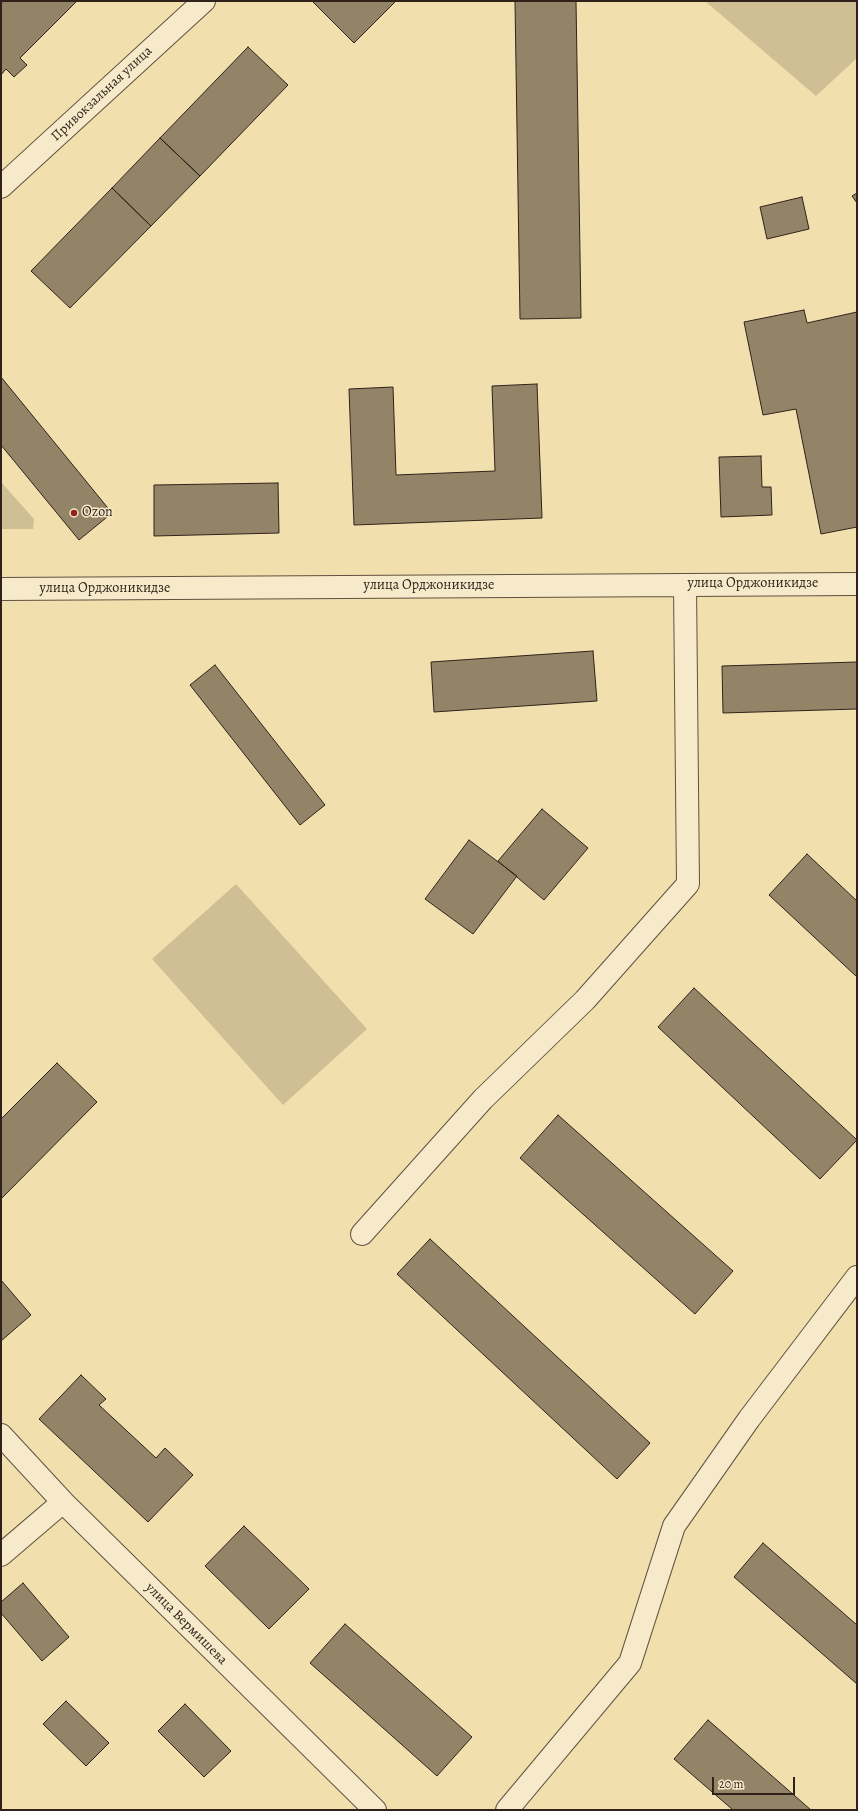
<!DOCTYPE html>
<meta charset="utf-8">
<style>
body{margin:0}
#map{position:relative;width:858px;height:1811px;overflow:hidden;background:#f1dfad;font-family:Alegreya,serif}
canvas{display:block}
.frame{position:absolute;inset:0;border:2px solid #30221b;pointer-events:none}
.scale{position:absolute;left:712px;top:1777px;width:83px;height:18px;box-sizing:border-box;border:2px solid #30221b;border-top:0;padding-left:5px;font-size:12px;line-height:14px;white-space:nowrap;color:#30221b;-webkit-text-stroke:3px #f6eaca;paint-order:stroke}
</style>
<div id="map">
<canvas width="858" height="1811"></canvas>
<div class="frame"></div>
<div class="scale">20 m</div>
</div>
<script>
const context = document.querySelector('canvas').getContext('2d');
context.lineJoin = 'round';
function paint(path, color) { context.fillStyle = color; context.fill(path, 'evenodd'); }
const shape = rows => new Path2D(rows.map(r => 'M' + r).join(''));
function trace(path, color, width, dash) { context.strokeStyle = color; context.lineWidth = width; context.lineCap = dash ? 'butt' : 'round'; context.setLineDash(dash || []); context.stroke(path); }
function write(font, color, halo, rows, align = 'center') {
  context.font = font + ' Alegreya,serif'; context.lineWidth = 3; context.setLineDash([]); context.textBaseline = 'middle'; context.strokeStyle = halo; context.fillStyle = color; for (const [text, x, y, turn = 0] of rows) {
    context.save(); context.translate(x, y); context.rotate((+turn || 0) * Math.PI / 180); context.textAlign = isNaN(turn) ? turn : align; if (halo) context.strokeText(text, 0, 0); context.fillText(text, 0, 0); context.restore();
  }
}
const green = shape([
 [705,1,857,1,857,58,816,96],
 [1,482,34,519,33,529,1,529],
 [236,884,367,1029,283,1105,152,959]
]);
const building = shape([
 [1,1,77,1,20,58,27,65,14,77,6,69,1,75,1,1],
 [312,1,396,1,354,43,312,1],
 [515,1,576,1,581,318,520,319,515,1],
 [248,47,288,85,200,176,160,138,248,47],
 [160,138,200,176,151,226,112,188,160,138],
 [112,188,151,226,70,308,31,271,112,188],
 [857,193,857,203,852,196,857,193],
 [802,197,809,229,767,239,760,207,802,197],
 [804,310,807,323,857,312,857,527,821,534,796,409,763,415,744,322,804,310],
 [1,377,112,513,79,540,1,445,1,377],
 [537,384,542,518,354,525,349,389,393,387,396,475,495,471,492,386,537,384],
 [761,456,762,487,771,487,772,515,721,517,719,457,761,456],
 [278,483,279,533,154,536,154,485,278,483],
 [593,651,597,701,434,712,431,662,593,651],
 [857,662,857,709,723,713,722,666,857,662],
 [215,665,325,805,300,825,190,685,215,665],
 [542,809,588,848,544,900,498,861,542,809],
 [469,840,517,876,473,934,425,899,469,840],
 [807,854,857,901,857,977,769,895,807,854],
 [694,988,857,1140,820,1179,658,1027,694,988],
 [57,1063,97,1102,1,1199,1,1119,57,1063],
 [558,1115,733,1271,695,1314,520,1158,558,1115],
 [430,1239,650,1443,617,1479,397,1274,430,1239],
 [1,1280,31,1315,1,1341,1,1280],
 [81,1375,106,1399,99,1405,156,1458,165,1448,193,1475,148,1522,39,1419,81,1375],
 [244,1526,309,1589,269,1629,205,1566,244,1526],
 [763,1543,857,1625,857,1684,734,1577,763,1543],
 [23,1583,69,1637,42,1661,1,1613,1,1602,23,1583],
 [345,1624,472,1737,437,1776,310,1663,345,1624],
 [66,1701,109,1743,86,1766,43,1724,66,1701],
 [185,1704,231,1751,204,1777,158,1731,185,1704],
 [708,1720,811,1810,733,1810,674,1759,708,1720]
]);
const minor = shape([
 [1,187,204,1],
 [1,589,857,584],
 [362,1234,483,1099,585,1000,688,884,685,585],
 [1,1435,63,1502,375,1810],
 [1,1555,63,1502],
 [507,1810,630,1663,674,1526,749,1419,857,1277]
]);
const markers = [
 [74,513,4,"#8f2418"]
];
const streetNames = [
 ["Привокзальная улица",102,94,-43],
 ["улица Орджоникидзе",753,584],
 ["улица Орджоникидзе",429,586],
 ["улица Орджоникидзе",105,589],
 ["улица Вермишева",186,1624,45]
];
const poiNames = [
 ["Ozon",82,513]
];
paint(green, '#d0bf94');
paint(building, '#948467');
trace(building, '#30221b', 1);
trace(minor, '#605140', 24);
trace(minor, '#f6eaca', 22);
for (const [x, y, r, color] of markers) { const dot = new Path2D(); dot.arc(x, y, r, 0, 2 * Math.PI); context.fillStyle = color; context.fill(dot); trace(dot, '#f6eaca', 1.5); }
write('14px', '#30221b', '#f6eaca', streetNames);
write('14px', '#30221b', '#f6eaca', poiNames, 'left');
</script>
